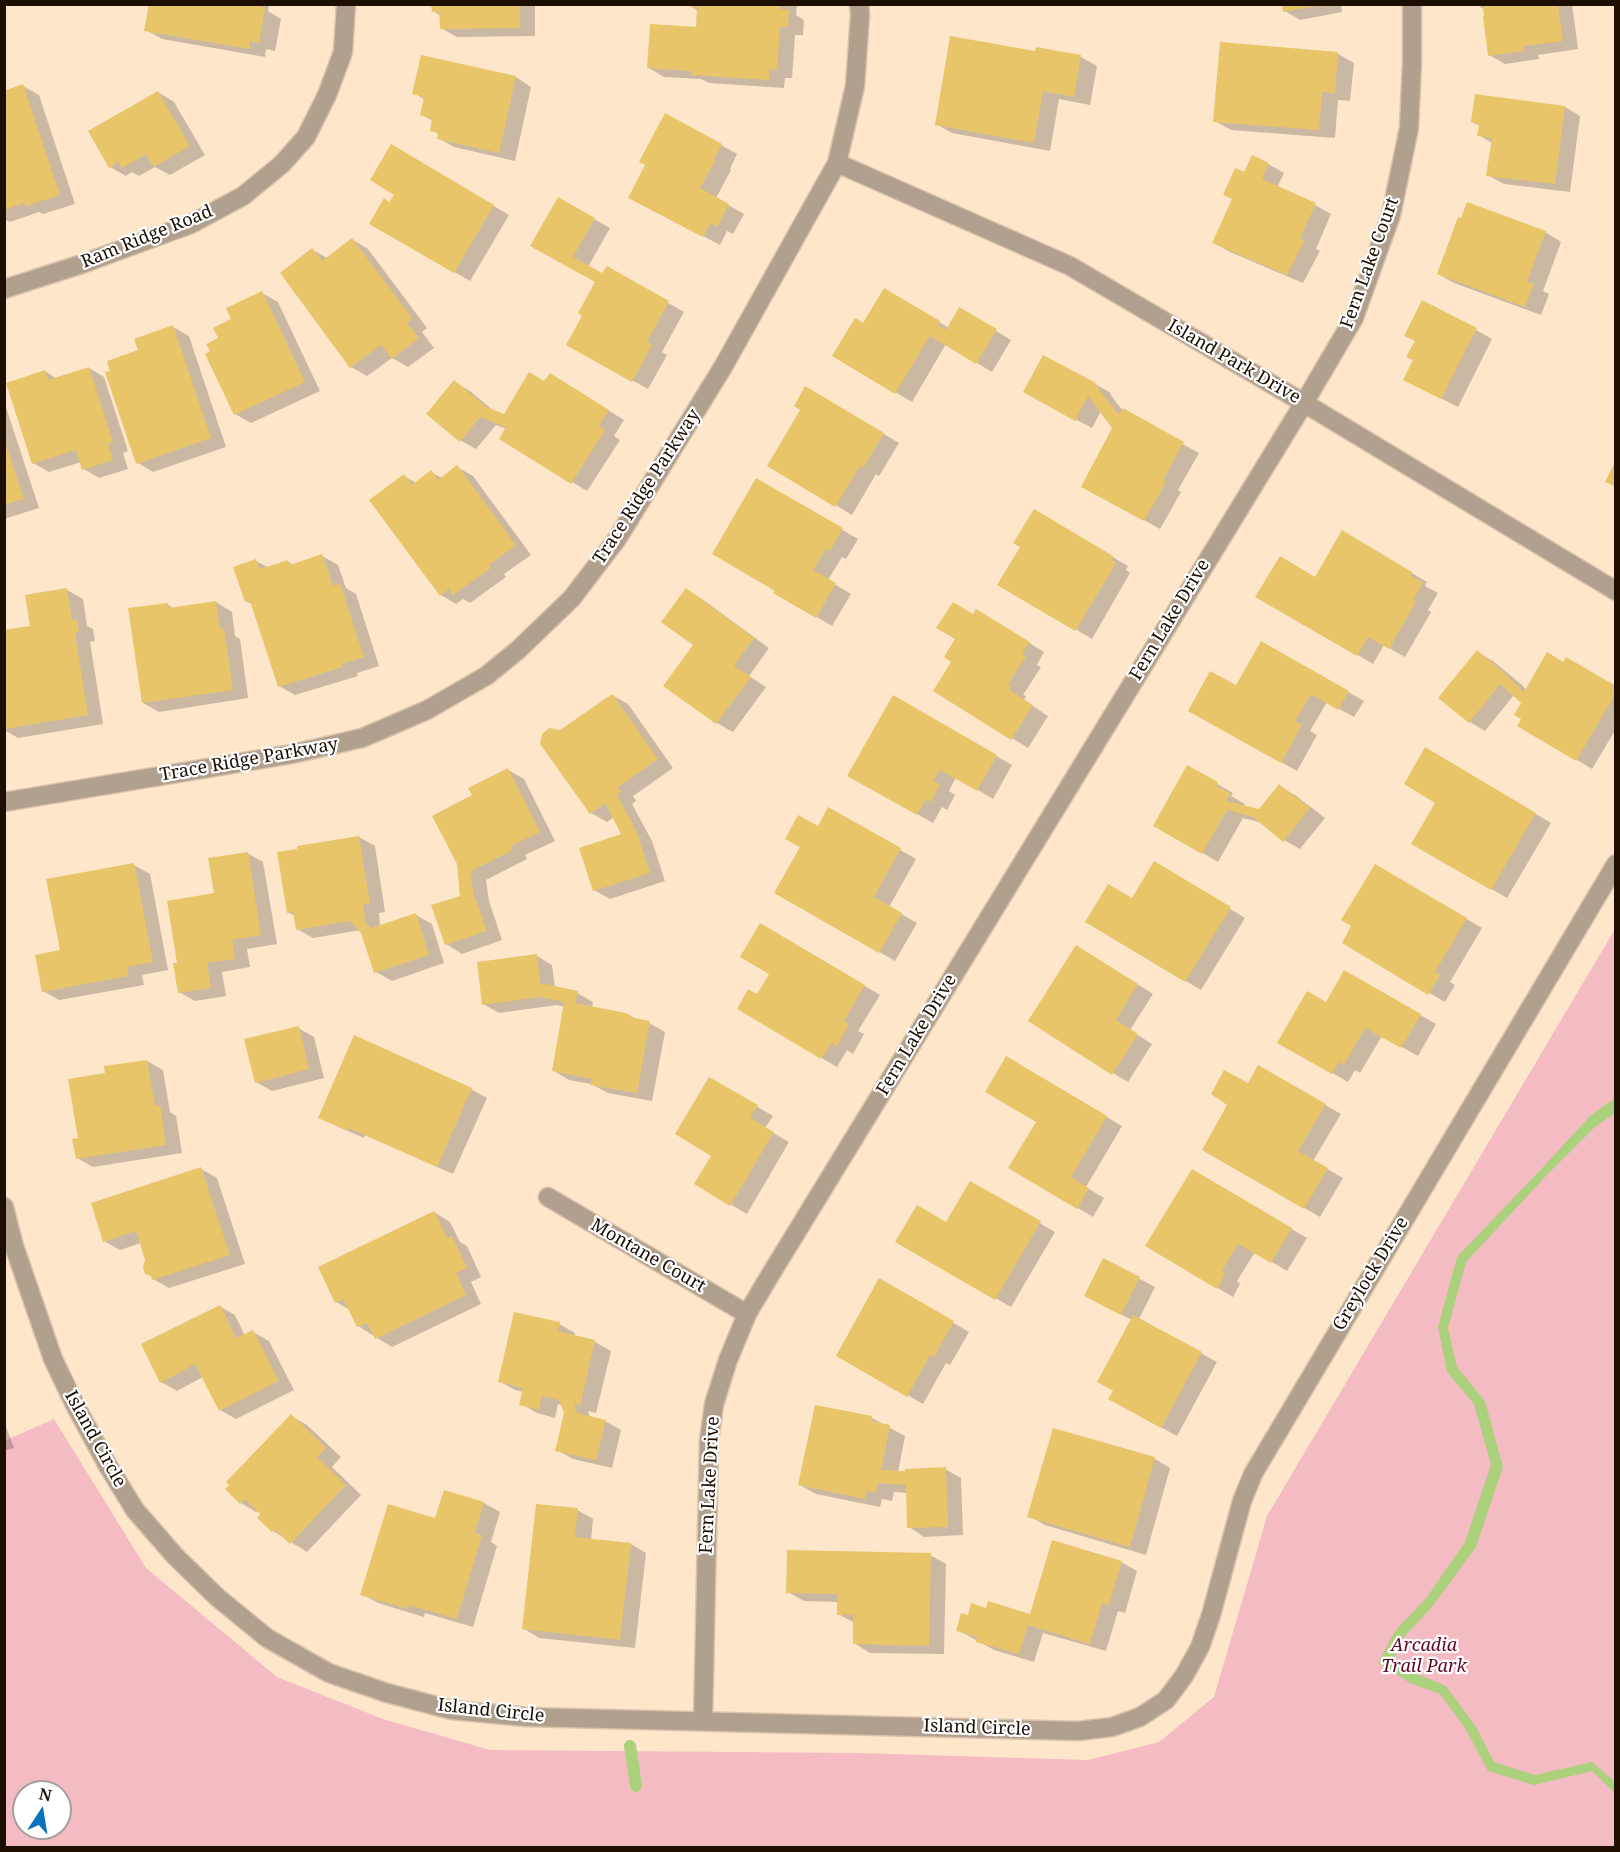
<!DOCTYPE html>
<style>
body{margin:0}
#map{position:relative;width:1620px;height:1852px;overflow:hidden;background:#fee6cb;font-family:"Noto Serif",serif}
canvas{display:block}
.frame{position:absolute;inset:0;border:6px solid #1c0e01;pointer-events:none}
.north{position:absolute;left:12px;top:1780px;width:60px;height:60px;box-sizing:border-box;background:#fff;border:2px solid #a49f99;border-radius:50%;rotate:12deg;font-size:16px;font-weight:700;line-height:24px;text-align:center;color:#1c0e01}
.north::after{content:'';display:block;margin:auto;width:21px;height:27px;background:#0b72bd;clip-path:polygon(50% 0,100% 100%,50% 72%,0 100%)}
</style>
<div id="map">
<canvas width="1620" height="1852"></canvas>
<div class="frame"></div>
<div class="north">N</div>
</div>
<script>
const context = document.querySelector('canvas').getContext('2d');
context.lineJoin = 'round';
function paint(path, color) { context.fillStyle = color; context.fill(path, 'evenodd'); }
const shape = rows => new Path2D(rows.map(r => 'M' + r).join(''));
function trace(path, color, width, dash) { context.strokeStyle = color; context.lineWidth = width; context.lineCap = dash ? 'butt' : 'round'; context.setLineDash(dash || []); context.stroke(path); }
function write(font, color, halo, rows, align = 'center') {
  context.font = font + ' "Noto Serif",serif'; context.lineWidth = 4.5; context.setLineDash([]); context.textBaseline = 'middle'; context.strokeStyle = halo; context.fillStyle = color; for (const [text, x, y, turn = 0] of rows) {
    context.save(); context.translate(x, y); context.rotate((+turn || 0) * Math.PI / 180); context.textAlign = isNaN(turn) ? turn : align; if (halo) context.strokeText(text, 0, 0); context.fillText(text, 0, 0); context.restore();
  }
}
const green = shape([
 [1615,929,1615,1847,5,1847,4,1441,54,1419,146,1568,277,1677,383,1719,490,1750,859,1753,1088,1760,1159,1742,1214,1697,1267,1516],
 [24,1792,60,1792,60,1828,24,1828]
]);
const water = shape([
 [1615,1098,1615,1113,1595,1127,1546,1176,1466,1262,1448,1328,1457,1367,1485,1401,1503,1467,1476,1547,1432,1607,1403,1638,1393,1661,1415,1673,1446,1686,1476,1727,1494,1762,1535,1775,1592,1762,1615,1782,1615,1806,1614,1792,1592,1771,1534,1785,1488,1771,1465,1728,1440,1694,1410,1683,1378,1663,1395,1631,1427,1597,1465,1542,1491,1465,1474,1404,1447,1372,1438,1327,1457,1257,1545,1165,1590,1116]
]);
const shadow = shape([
 [150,4,269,4,268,11,281,19,275,51,266,49,265,57,162,39,146,30],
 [433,4,535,4,535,36,457,37,441,28,441,16,433,11],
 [688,4,797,4,796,15,804,20,803,35,795,35,792,78,785,78,784,88,709,83,701,79,664,77,649,68,697,28,698,11],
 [1283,4,1341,4,1342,12,1300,20,1285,11],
 [1476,4,1572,4,1578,49,1538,55,1539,59,1505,64,1489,55,1485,10],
 [1221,44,1338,54,1354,63,1350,101,1338,100,1335,138,1231,130,1215,121],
 [1037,49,1081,57,1097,66,1090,105,1059,99,1050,151,952,133,936,124,1036,53],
 [516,77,531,87,515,161,454,147,438,138,439,134,431,130,433,121,422,115,425,100,414,93],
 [23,86,39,95,75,204,43,214,39,212,10,222,4,219,4,92],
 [158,92,174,102,205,155,170,175,155,167,139,176,132,172,126,176,110,167],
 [1565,107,1580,116,1570,192,1504,184,1488,175,1492,143,1479,135,1480,126,1472,122],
 [721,145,737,154,730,169,731,170,716,198,744,214,733,234,727,231,720,245,646,206],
 [391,146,509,215,470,281,371,223,390,204,396,194],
 [1268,164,1284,173,1277,188,1315,205,1331,214,1316,249,1320,251,1303,283,1230,252,1214,243,1245,174],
 [558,199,610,228,588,267,603,275,607,268,684,312,662,352,667,355,648,389,568,345,584,316,597,282,533,246],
 [1545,232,1561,242,1543,291,1549,294,1541,315,1454,283,1438,274],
 [353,240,368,249,427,328,422,332,434,348,408,367,392,358,367,376,351,367,282,273,313,250,327,258],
 [885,290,949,328,960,309,1011,340,992,372,946,344,912,402,834,356,864,325],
 [262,293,278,302,320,391,251,423,235,414,212,352,233,320],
 [173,327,189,336,226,447,153,472,138,463,140,351],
 [1476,330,1492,339,1458,407,1421,388,1415,360,1416,341],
 [89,368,104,377,128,451,123,453,128,469,99,478,84,469,81,462,49,472,33,463,45,371,57,379],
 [454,382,470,391,495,412,504,416,545,383,566,384,624,420,614,436,620,440,587,491,572,482,507,429,496,425,476,449,460,440],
 [1095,384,1111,393,1110,394,1123,411,1199,453,1178,490,1181,492,1160,529,1099,495,1114,428,1101,411,1092,428,1041,401],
 [806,388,899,443,879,476,876,474,852,515,769,465,802,409],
 [4,401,39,508,4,519],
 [457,467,473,476,531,555,504,574,506,577,470,603,463,599,456,604,441,595,404,476,416,483,431,472,442,478],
 [757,480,858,539,846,559,842,557,828,580,851,594,832,626,775,592,777,590],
 [1034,511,1128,566,1126,570,1130,573,1092,639,999,584,1022,546],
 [1342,532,1427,582,1425,586,1438,593,1428,610,1431,612,1405,657,1384,645,1373,664,1258,596,1315,579],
 [322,556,338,565,346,588,356,594,379,666,357,673,358,676,295,695,279,686,253,605,246,601,256,561,269,568,288,562,294,565],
 [67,590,83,599,87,626,93,629,95,641,90,642,103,724,18,738,4,730,4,632,31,628],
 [686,590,702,599,769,648,749,676,766,687,733,732,717,723,665,686,695,645],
 [216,602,232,612,235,636,240,639,248,698,159,712,143,703,168,605,175,609],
 [974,616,992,620,1044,652,1037,665,1041,667,1023,695,1026,696,1024,700,1048,716,1028,748,935,690,953,662,957,639],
 [1262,643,1364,701,1354,717,1327,702,1310,731,1317,735,1297,771,1190,711,1237,687],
 [1477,652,1493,661,1522,685,1526,690,1564,663,1616,688,1616,729,1592,769,1519,725,1523,719,1523,703,1514,695,1485,731,1470,722],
 [612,695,628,704,673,768,633,796,636,801,632,804,652,841,665,881,610,899,594,890,623,834,614,817,607,822,591,813,560,732],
 [893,697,1012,765,993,799,956,777,949,791,955,795,947,810,942,807,933,823,849,775],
 [1426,749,1551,823,1507,898,1413,843,1437,802],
 [1188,767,1233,793,1231,796,1245,804,1243,807,1259,811,1279,786,1295,795,1325,818,1300,849,1284,840,1263,823,1243,818,1218,862,1155,825],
 [508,770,524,779,555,841,525,855,527,859,486,880,489,901,502,940,462,954,446,944,462,897,474,796],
 [829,809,916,859,889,907,917,923,895,961,776,892],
 [359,837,375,846,385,912,379,913,380,926,416,915,432,924,444,963,392,981,376,972,361,930,313,938,297,929,295,916,288,912],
 [247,853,263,862,277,944,247,949,250,967,222,972,226,996,195,1001,179,992,178,964,216,894],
 [134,865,150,874,168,970,142,975,144,985,59,1000,43,991,61,952],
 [1375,866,1482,928,1450,982,1455,985,1445,1002,1344,943,1353,926],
 [1170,872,1245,918,1201,990,1087,922,1132,900],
 [761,925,880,995,858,1031,864,1034,853,1054,847,1050,837,1067,739,1009,757,996,771,974],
 [537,956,552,965,555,988,577,993,593,1002,592,1008,649,1023,665,1032,652,1101,608,1093,591,1084,569,1080,554,1071,565,1007,557,1005,499,1013,483,1004],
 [1092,956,1153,994,1130,1030,1152,1044,1128,1082,1113,1073],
 [1345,972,1436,1024,1418,1056,1382,1036,1360,1073,1355,1070,1348,1082,1279,1042,1327,1004],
 [298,1028,314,1037,324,1078,272,1091,256,1082],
 [1007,1058,1122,1126,1086,1187,1104,1198,1093,1217,1010,1168,1038,1122],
 [147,1061,163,1070,170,1112,176,1116,182,1153,93,1167,77,1158,80,1139,107,1074],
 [1259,1067,1341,1114,1313,1161,1343,1178,1320,1217,1204,1149,1248,1085],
 [710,1079,773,1116,765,1128,789,1142,747,1214,696,1184,713,1155],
 [471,1089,487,1098,453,1174,365,1135,364,1138,336,1126,320,1117],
 [201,1169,217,1178,245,1264,169,1288,153,1279,141,1243,120,1250,104,1241],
 [1192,1171,1307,1238,1287,1271,1255,1252,1237,1281,1240,1284,1233,1297,1147,1246],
 [970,1183,1055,1232,1011,1307,897,1241,947,1224],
 [434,1212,450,1222,460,1242,467,1246,481,1277,471,1282,481,1304,392,1347,358,1326,350,1310,336,1302],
 [1104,1260,1155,1287,1139,1319,1217,1362,1177,1436,1126,1408,1115,1390,1132,1320,1102,1305],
 [880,1280,969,1332,950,1365,946,1363,923,1404,838,1355],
 [219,1306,235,1315,245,1336,253,1332,269,1341,294,1390,236,1419,220,1410,203,1377,177,1391,161,1382],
 [559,1324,575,1333,574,1337,595,1342,611,1351,596,1413,588,1411,590,1417,605,1421,621,1430,612,1468,573,1459,557,1450,565,1413,563,1405,558,1404,555,1418,537,1413,521,1404,524,1392,515,1390,499,1381],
 [291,1416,307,1425,341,1457,332,1467,361,1495,307,1552,273,1531,258,1510,256,1512,241,1503],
 [872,1418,905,1436,898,1472,945,1469,961,1478,963,1535,924,1537,909,1527,907,1493,894,1492,892,1501,882,1499,880,1507,816,1494,800,1485],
 [4,1421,14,1448,4,1451],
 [1054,1430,1155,1459,1170,1468,1146,1555,1045,1525,1029,1516],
 [445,1492,484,1503,500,1512,491,1542,497,1546,473,1627,425,1613,424,1617,378,1603,362,1594,436,1520],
 [577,1510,593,1519,591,1540,631,1544,646,1553,635,1648,539,1638,523,1628],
 [930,1555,946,1564,944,1654,870,1653,854,1643,855,1623,838,1614,838,1602,804,1601,788,1592],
 [1121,1562,1137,1571,1125,1613,1118,1611,1106,1651,1043,1633,1034,1662,994,1650,958,1630,987,1609,1031,1616]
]);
const stream = shape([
 [630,1746,636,1786]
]);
const building = shape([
 [149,4,252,4,265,8,259,43,250,41,249,49,144,31],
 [431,4,520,4,520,28,440,29,439,12,432,12],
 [687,4,780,4,780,9,789,10,788,27,780,27,777,70,769,69,769,80,691,75,691,71,647,68,650,24,696,27,697,7,687,6],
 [1282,4,1316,4,1316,6,1283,12],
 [1483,4,1558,4,1563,41,1523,46,1524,51,1488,56,1483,16,1484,16],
 [950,36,1035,51,1036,47,1081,55,1074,97,1043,91,1034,143,935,125],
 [1220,42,1338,52,1335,93,1322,92,1319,130,1213,122],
 [421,55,516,76,499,153,437,139,438,133,430,131,432,119,420,115,424,97,412,94],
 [23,84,60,195,26,206,25,203,4,210,4,91],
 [158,91,190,146,153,167,146,154,122,168,118,162,109,168,88,131],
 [1475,94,1565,106,1555,184,1486,176,1492,138,1477,136,1479,124,1471,122],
 [665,113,722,144,714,159,716,159,700,188,729,204,717,227,711,223,703,237,628,198,645,165,639,162],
 [391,144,494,205,454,273,369,224,384,198,389,202,394,195,370,180],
 [1252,155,1269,163,1262,179,1316,203,1300,239,1305,240,1287,275,1212,243,1232,199,1223,195,1235,168,1244,172],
 [558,197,595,218,573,257,602,273,607,266,669,301,647,342,652,345,632,382,566,345,582,316,578,313,595,282,530,246],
 [1467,202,1546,231,1527,282,1534,284,1525,307,1437,274,1458,217,1461,218],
 [352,238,412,318,407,323,419,338,392,359,381,345,350,368,280,273,312,248,322,261],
 [884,288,940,321,938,325,946,330,959,307,997,329,976,364,930,336,895,394,832,356,855,318,863,323],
 [262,291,305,382,234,415,205,354,210,351,206,344,218,338,213,328,231,319,226,308],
 [1422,300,1477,328,1441,399,1403,380,1413,360,1406,357,1415,341,1404,336],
 [173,325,211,438,136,464,105,372,110,371,107,361,138,350,134,339],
 [1043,355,1096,383,1095,384,1119,415,1123,408,1184,442,1163,480,1166,482,1144,521,1081,487,1112,428,1088,396,1075,421,1023,392],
 [89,367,113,442,108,444,113,460,82,470,76,450,32,464,6,383,45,370,48,380],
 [529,372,544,381,550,373,609,410,599,426,605,430,571,484,499,439,506,427,480,417,460,442,426,414,454,380,486,407,504,414],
 [805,386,884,433,863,468,860,466,835,507,767,466,800,410,794,406],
 [4,439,24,499,4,505],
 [1616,460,1616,487,1605,482],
 [457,465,516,545,489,565,491,568,453,595,449,589,440,596,369,500,404,474,412,485,431,470,438,480],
 [756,478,843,528,830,551,826,549,813,570,836,583,816,618,773,593,775,591,712,554],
 [1034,509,1113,556,1111,560,1116,563,1075,631,997,585,1020,547,1013,543],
 [1342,530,1412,572,1410,575,1423,583,1413,600,1416,602,1389,649,1368,637,1357,656,1255,597,1280,556,1315,577],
 [322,554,333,586,340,583,364,657,342,664,343,667,278,687,250,601,245,602,233,567,256,559,260,569,288,560,290,565],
 [67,588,72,620,77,619,79,632,75,633,88,715,4,729,4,630,30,626,25,595],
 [686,588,754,638,734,666,751,677,716,724,663,686,693,645,661,622],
 [216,601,220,629,224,628,233,690,142,703,128,608,168,603,169,608],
 [953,602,973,614,976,609,1030,642,1022,654,1026,657,1008,684,1011,686,1009,690,1033,705,1011,740,933,691,951,662,944,657,955,639,936,628],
 [1261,641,1349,691,1338,710,1311,694,1295,721,1302,725,1281,763,1188,711,1210,671,1236,685],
 [1477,650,1507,675,1507,676,1524,692,1547,652,1563,662,1566,657,1616,686,1616,693,1576,761,1517,726,1521,719,1514,715,1521,703,1500,684,1469,723,1438,698],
 [612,694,658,759,618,787,621,791,617,795,636,830,650,873,593,891,579,848,621,834,605,803,590,814,540,744,542,734,549,728,560,730],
 [893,695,997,755,977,791,940,770,933,781,940,784,931,802,926,799,917,815,847,776],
 [1425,747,1536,813,1491,890,1411,844,1435,803,1404,784],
 [1187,765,1218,782,1216,786,1230,793,1226,801,1259,809,1279,784,1310,808,1283,842,1253,817,1227,810,1202,854,1153,826],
 [508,768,540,832,511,846,513,850,471,871,473,892,487,931,445,945,431,905,460,896,457,864,432,816,472,795,468,788],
 [828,807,901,848,874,897,902,913,879,953,774,893,800,847,785,839,798,815,818,826],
 [359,836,370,904,363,904,365,919,363,919,371,928,416,913,429,955,374,973,361,933,350,921,296,930,293,912,287,913,277,852,297,849,297,846],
 [248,852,261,935,232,940,235,959,207,963,211,988,178,993,173,963,177,963,167,901,214,893,208,858],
 [1154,861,1231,907,1185,982,1085,922,1108,884,1132,898],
 [134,863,153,962,127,967,128,976,42,992,35,955,60,950,46,879],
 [1375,864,1467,918,1435,972,1440,975,1428,995,1342,943,1351,926,1341,920],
 [760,923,865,985,844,1021,849,1024,837,1046,831,1043,821,1059,737,1009,748,989,757,994,769,974,740,957],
 [1076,945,1138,984,1116,1020,1138,1034,1112,1075,1028,1021],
 [537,954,540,983,578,991,575,1003,626,1013,635,1018,650,1021,637,1093,590,1085,592,1079,552,1071,564,1002,540,997,482,1005,477,962],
 [1344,970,1421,1014,1401,1048,1365,1028,1344,1065,1339,1062,1332,1074,1277,1043,1307,991,1326,1002],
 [299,1026,309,1069,255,1083,244,1039],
 [354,1035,472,1088,437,1167,349,1128,348,1131,318,1118],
 [1006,1056,1107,1116,1071,1177,1089,1188,1077,1209,1008,1168,1036,1122,985,1092],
 [147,1060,155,1106,160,1105,166,1145,76,1159,72,1139,78,1138,68,1079,105,1073,104,1066],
 [1258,1065,1326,1104,1298,1151,1328,1168,1304,1209,1202,1150,1227,1105,1211,1094,1224,1070,1248,1083],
 [709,1077,758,1105,750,1118,774,1132,730,1206,694,1184,711,1156,675,1134],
 [201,1167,230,1255,152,1280,151,1276,145,1274,143,1267,145,1260,136,1231,103,1242,91,1203],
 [1192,1169,1292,1228,1271,1263,1238,1244,1222,1271,1225,1274,1217,1289,1145,1246],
 [970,1181,1041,1221,995,1300,895,1242,917,1205,946,1222],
 [434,1211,447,1238,452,1236,467,1268,456,1273,466,1295,375,1339,367,1323,357,1327,343,1299,335,1303,318,1267],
 [1103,1258,1140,1277,1121,1315,1084,1296],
 [879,1278,954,1321,934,1357,930,1355,907,1397,836,1356],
 [220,1305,236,1338,253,1330,279,1381,219,1411,195,1364,160,1383,141,1344],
 [514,1312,560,1322,558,1331,595,1340,580,1406,574,1403,577,1413,606,1420,596,1460,555,1451,564,1413,559,1400,542,1396,539,1410,519,1405,523,1388,498,1382],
 [1133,1315,1202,1352,1161,1428,1108,1399,1113,1391,1097,1382],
 [815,1405,872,1416,871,1421,890,1425,881,1470,905,1471,905,1469,946,1467,948,1527,907,1528,906,1485,878,1483,876,1493,866,1491,865,1499,798,1485],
 [291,1414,326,1448,317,1457,346,1485,290,1544,274,1529,272,1532,257,1518,260,1514,245,1499,240,1504,225,1489,229,1485,226,1482],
 [1053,1428,1155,1457,1130,1547,1027,1517],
 [444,1490,484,1502,475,1533,482,1535,457,1619,409,1605,408,1609,360,1595,388,1504,435,1518],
 [536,1504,578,1508,575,1537,631,1543,620,1640,522,1629],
 [1052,1540,1122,1561,1109,1605,1102,1603,1090,1644,1028,1625,1019,1654,976,1642,977,1637,956,1631,961,1613,968,1615,971,1603,986,1608,988,1601,1030,1614],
 [787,1550,931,1553,929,1646,853,1644,853,1615,837,1615,837,1594,786,1593]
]);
const minor = shape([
 [837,163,1070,266,1304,403,1616,591],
 [4,289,82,264,191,224,243,196,282,164,306,137,327,95,343,52,346,4],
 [4,802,292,754,362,738,427,710,486,676,518,650,572,598,617,539,723,367,837,163,855,86,860,15,859,4],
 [548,1197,747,1314],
 [4,1207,14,1246,53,1359,75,1405,108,1466,135,1510,175,1556,217,1597,267,1638,329,1673,387,1693,452,1710,527,1717,1078,1731,1112,1727,1140,1717,1166,1700,1184,1676,1200,1647,1211,1615,1242,1501,1253,1474,1616,864],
 [703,1721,709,1441,714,1404,728,1360,747,1314,769,1277,1304,403,1354,318,1391,215,1409,128,1412,62,1412,4]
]);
const streetNames = [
 ["Ram Ridge Road",147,237,-22],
 ["Fern Lake Court",1370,263,-70],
 ["Island Park Drive",1234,362,30],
 ["Trace Ridge Parkway",647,487,-57],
 ["Fern Lake Drive",1170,620,-59],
 ["Trace Ridge Parkway",249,760,-10],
 ["Fern Lake Drive",917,1035,-59],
 ["Montane Court",648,1256,30],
 ["Greylock Drive",1371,1274,-59],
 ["Island Circle",95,1439,61],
 ["Fern Lake Drive",710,1485,-87],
 ["Island Circle",491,1711,6],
 ["Island Circle",977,1728,2]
];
const parkNames = [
 ["Arcadia",1424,1646],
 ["Trail Park",1424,1667]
];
paint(green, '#f4bbc3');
paint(water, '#abd17d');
paint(shadow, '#0003');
trace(stream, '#abd17d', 12);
paint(building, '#e8c569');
trace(minor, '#dac3ab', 21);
trace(minor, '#b1a08d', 18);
write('18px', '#1c0e01', '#fff', streetNames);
write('italic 18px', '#600826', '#fff', parkNames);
</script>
